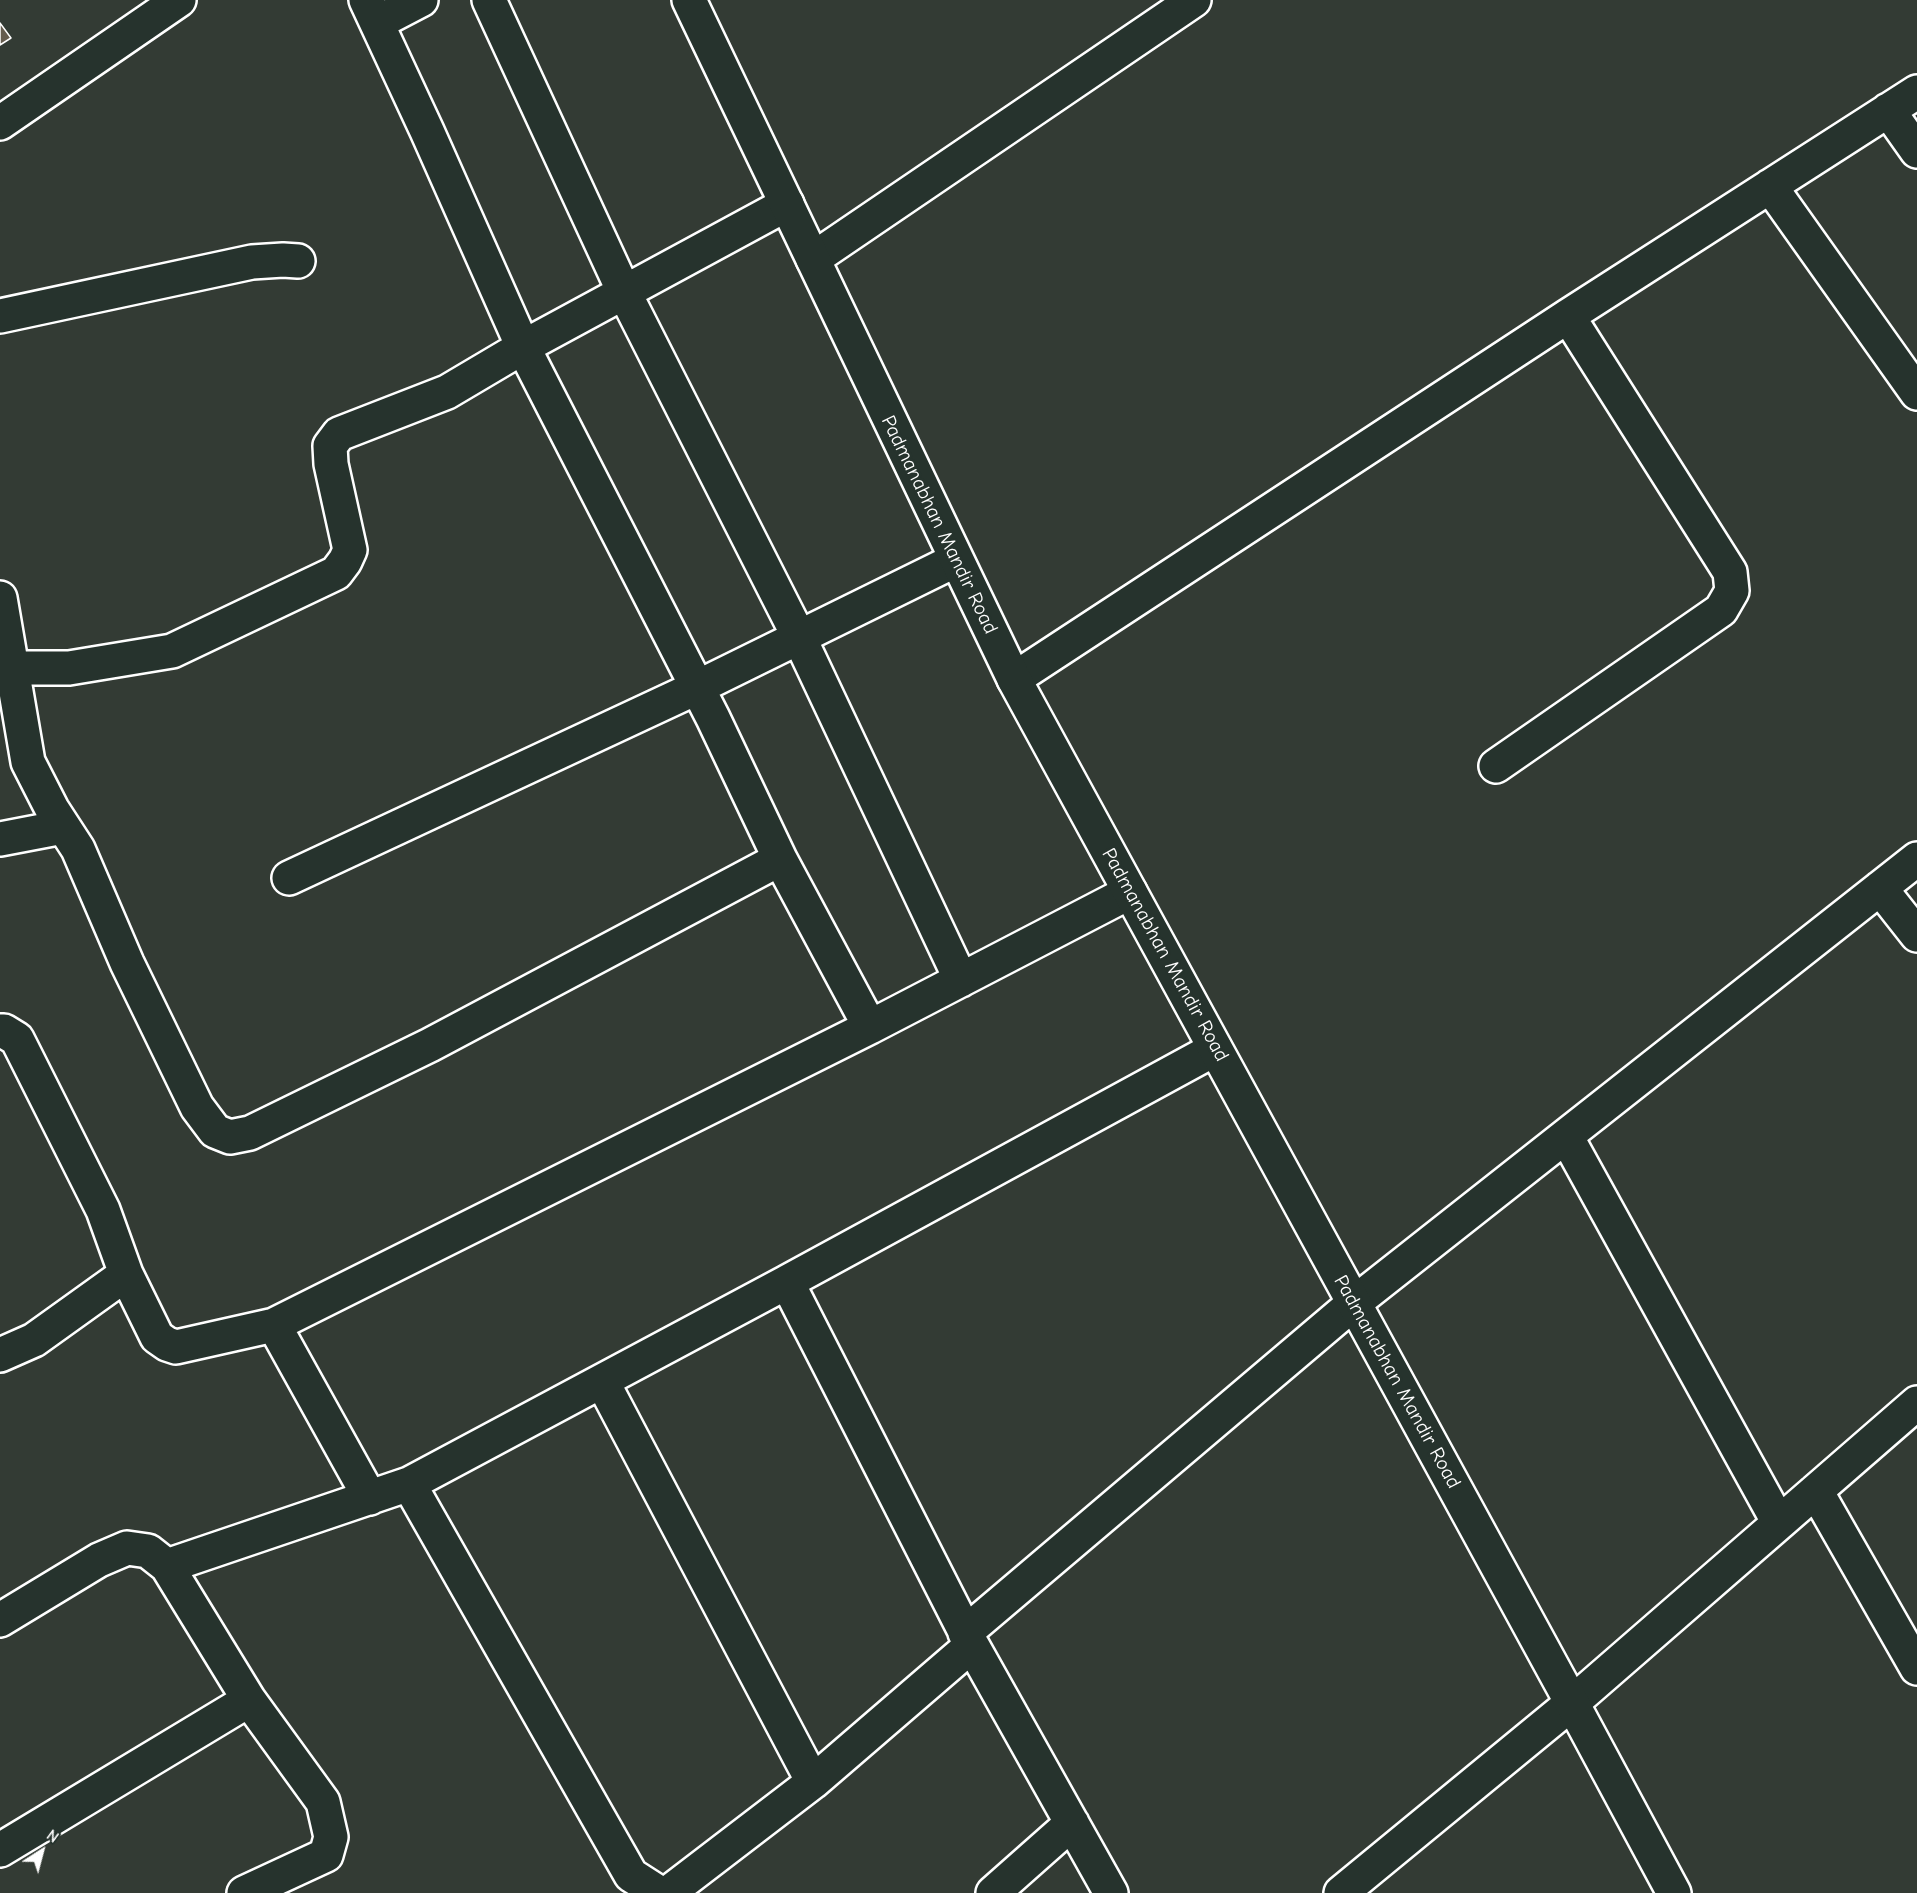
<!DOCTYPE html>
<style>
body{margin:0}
#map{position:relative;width:1917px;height:1893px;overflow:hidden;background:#333b34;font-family:"Comic Neue",sans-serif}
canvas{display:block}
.north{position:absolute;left:12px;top:1821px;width:60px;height:60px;-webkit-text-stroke:4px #26332d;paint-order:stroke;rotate:36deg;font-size:16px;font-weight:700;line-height:24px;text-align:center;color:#fff}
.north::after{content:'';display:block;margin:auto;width:21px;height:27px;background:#fff;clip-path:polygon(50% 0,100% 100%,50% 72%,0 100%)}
</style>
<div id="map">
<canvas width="1917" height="1893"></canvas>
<div class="north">N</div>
</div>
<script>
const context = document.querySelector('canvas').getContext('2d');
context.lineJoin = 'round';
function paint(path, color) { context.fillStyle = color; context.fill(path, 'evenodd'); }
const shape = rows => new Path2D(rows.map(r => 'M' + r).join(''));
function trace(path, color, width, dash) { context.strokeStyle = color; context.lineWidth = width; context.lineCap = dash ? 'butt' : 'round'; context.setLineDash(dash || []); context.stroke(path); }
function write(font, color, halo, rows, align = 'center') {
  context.font = font + ' "Comic Neue",sans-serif'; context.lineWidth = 5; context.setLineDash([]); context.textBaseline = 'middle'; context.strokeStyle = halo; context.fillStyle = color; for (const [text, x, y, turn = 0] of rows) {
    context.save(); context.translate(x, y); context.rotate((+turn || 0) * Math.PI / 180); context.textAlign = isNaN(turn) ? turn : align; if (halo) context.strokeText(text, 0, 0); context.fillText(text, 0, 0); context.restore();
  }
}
const building = shape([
 [0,23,11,38,0,45,0,23]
]);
const minor = shape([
 [366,0,427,131,523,347,787,204],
 [489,0,624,292,799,637,961,980],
 [377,23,421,0],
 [1888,110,1917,151],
 [0,123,179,0],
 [1770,186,1917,393],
 [813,259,1194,0],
 [0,316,252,262,283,260,298,261],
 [0,598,28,762,52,809,78,849,127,963,197,1107,215,1131,230,1137,250,1133,430,1045,780,859,870,1027,1130,892],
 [0,668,69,668,172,651,336,573,345,561,350,550,331,464,330,446,339,434,447,392,523,347,713,718,780,859],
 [1014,679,1568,316,1917,92],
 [1496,766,1721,610,1732,591,1730,572,1568,316],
 [0,839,63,827],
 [289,878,698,687,956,560],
 [1880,888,1917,935],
 [0,1031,4,1031,17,1039,103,1210,126,1274],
 [1566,1136,1779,1523],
 [274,1325,370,1498],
 [0,1355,34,1340,126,1274,157,1337,167,1344,176,1347,274,1325,870,1027],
 [602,1381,813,1782],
 [1816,1491,1917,1668],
 [167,1566,409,1484],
 [0,1620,99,1560,127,1548,148,1551,167,1566,249,1700,323,1802,331,1837,326,1855,244,1893],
 [965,1633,1354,1303,1917,859],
 [0,1850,249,1700],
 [659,1893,631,1875,409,1484,787,1282],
 [668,1893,813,1782,972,1645],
 [993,1893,1072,1823],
 [1111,1893,972,1645,787,1282,1215,1049],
 [1341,1893,1572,1703,1917,1403]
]);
const tertiary = shape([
 [689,0,1014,679,1572,1703,1674,1893]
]);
const streetNames = [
 ["Padmanabhan Mandir Road",939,525,64],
 ["Padmanabhan Mandir Road",1165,955,61],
 ["Padmanabhan Mandir Road",1397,1382,61]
];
paint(building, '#655c4e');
trace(building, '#fff', 1.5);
trace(minor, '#fff', 38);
trace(tertiary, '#fff', 38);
trace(minor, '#26332d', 33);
trace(tertiary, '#26332d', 33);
write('20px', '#fff', '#26332d', streetNames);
</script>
